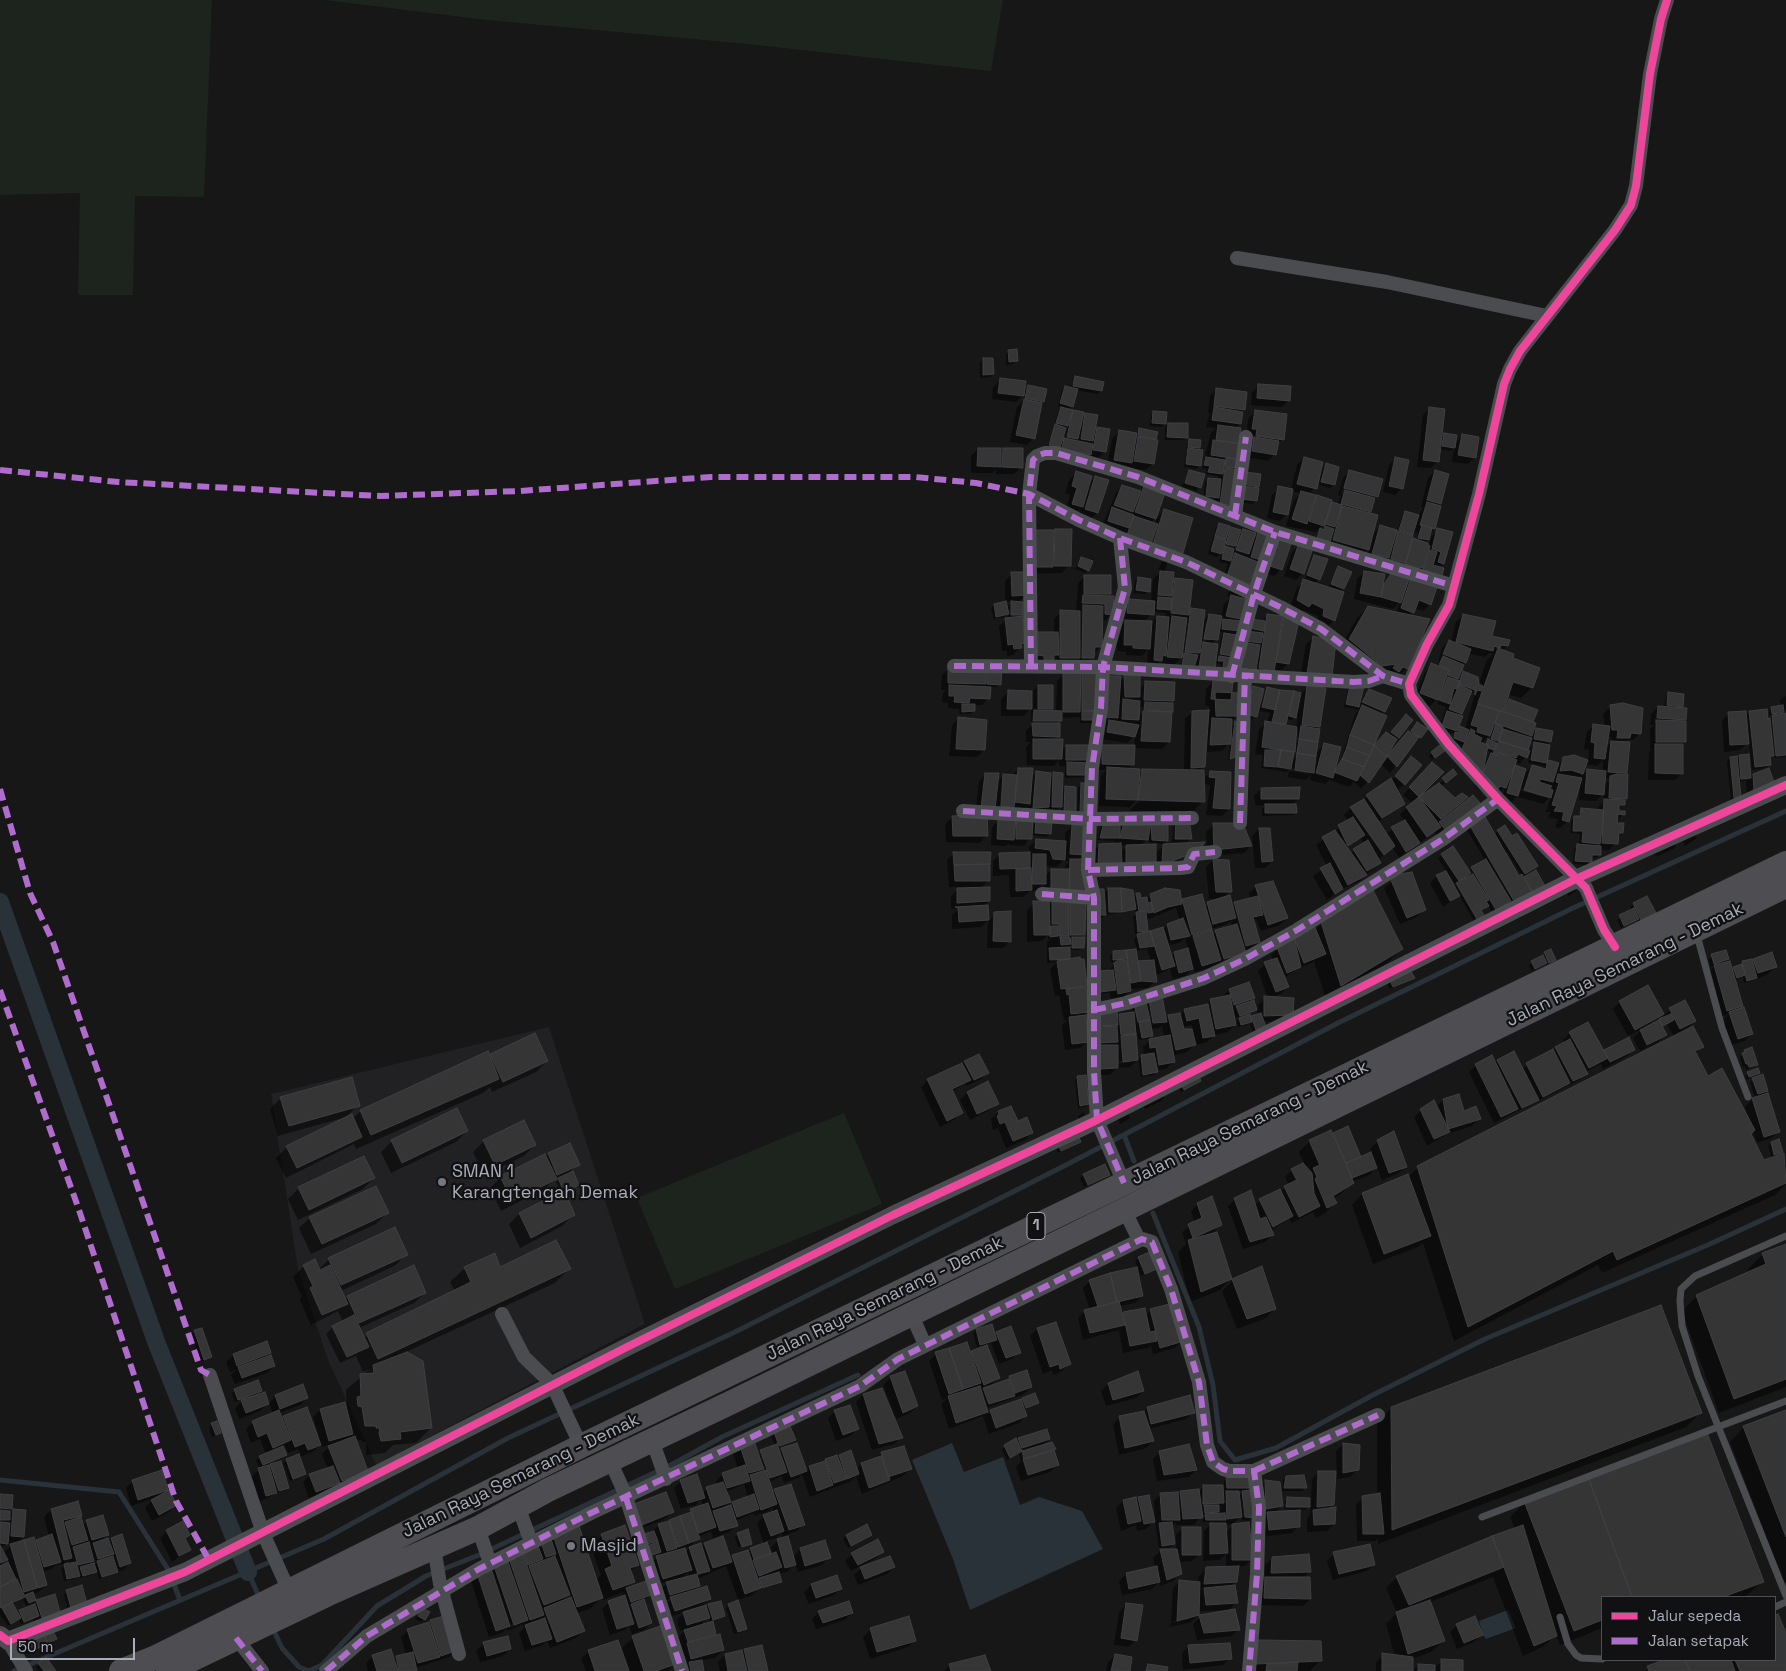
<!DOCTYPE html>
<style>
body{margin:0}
#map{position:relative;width:1786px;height:1671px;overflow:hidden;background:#171717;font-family:"Space Grotesk",sans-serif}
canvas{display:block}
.legend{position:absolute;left:1601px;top:1596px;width:175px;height:65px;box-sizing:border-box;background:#111113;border:1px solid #4d4f55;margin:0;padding:6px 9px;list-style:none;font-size:15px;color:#a8adb8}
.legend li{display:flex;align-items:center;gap:10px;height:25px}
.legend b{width:25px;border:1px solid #4d4f55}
.scale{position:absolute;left:10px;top:1638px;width:125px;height:22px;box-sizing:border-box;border:2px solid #a8adb8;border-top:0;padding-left:6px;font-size:15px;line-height:18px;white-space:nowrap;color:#a8adb8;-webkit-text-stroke:4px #111113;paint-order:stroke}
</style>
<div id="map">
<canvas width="1786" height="1671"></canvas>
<ul class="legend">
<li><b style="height:6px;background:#ed469a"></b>Jalur sepeda</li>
<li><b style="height:6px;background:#b06ccc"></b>Jalan setapak</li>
</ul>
<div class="scale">50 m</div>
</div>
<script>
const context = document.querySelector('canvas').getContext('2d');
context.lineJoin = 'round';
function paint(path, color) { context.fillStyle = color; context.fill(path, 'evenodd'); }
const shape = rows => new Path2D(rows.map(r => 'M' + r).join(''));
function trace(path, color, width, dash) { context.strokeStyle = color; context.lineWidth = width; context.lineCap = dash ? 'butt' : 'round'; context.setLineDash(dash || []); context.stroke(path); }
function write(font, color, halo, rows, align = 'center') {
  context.font = font + ' "Space Grotesk",sans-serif'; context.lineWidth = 4.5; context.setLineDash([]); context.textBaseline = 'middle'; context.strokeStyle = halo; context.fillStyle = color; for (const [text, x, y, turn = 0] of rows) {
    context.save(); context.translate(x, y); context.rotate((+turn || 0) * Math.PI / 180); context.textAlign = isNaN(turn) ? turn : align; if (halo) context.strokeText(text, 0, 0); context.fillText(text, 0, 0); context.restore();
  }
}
const built = shape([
 [549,1027,645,1324,376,1465,328,1360,298,1269,271,1094]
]);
const green = shape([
 [0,0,212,0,204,197,135,196,133,295,78,295,80,193,0,195],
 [325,0,1003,0,991,71,748,44,487,20],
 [844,1113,882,1204,675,1289,637,1198]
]);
const water = shape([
 [952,1443,964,1472,1003,1457,1020,1505,1039,1497,1082,1511,1103,1549,970,1610,953,1559,912,1460],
 [1508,1610,1516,1628,1486,1639,1483,1635,1479,1621]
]);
const shadow = shape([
 [1009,351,1017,361,1013,364,1006,365,1006,354],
 [983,359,993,374,990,377,980,378,980,363],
 [1075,378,1101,391,1098,394,1076,390,1072,406,1068,410,1082,413,1081,419,1086,414,1093,432,1097,428,1104,452,1097,459,1047,448,1058,412,1062,407,1058,406,1062,390,1066,387,1071,388],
 [1068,424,1065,439,1060,444,1065,428],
 [1000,380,1024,391,1029,386,1045,390,1034,438,1027,445,1010,442,1017,407,1022,402,1024,394,1016,402,992,399,993,387],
 [1259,385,1289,400,1282,407,1251,405,1252,392],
 [1217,389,1244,410,1240,424,1235,428,1238,442,1235,445,1236,458,1234,460,1240,461,1234,505,1213,510,1215,500,1203,499,1204,497,1215,499,1215,496,1204,495,1205,482,1209,479,1218,480,1218,476,1206,474,1207,469,1202,468,1211,433,1216,428,1206,427,1210,413,1208,413,1210,396],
 [1430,408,1441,439,1444,435,1455,443,1462,436,1475,457,1468,464,1452,462,1454,447,1451,451,1439,449,1438,461,1431,468,1417,467,1423,415],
 [1154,412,1165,424,1162,427,1150,426,1151,415],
 [1255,412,1283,439,1277,445,1275,454,1268,461,1246,457,1248,419],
 [1168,424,1187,437,1184,440,1165,440,1165,427],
 [1139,430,1155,438,1153,440,1153,463,1146,470,1107,467,1112,439,1119,432,1136,434],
 [1190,440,1199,448,1196,451,1200,466,1196,469,1184,467,1186,453,1188,450,1186,450,1187,443],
 [978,449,1000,452,1003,449,1021,467,1014,474,996,474,996,470,992,473,971,473,971,456],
 [1304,458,1320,471,1326,464,1334,485,1330,488,1317,484,1309,495,1312,502,1317,497,1328,509,1333,504,1337,505,1341,496,1338,495,1343,478,1350,471,1382,480,1377,497,1367,514,1372,535,1380,527,1397,532,1402,516,1405,513,1418,516,1423,508,1421,507,1428,478,1435,471,1440,503,1437,506,1440,507,1434,529,1428,540,1438,530,1443,563,1438,568,1430,604,1423,611,1415,608,1409,616,1407,668,1396,679,1370,676,1339,650,1357,618,1368,607,1396,613,1400,602,1393,609,1354,599,1357,579,1364,572,1382,585,1392,576,1397,577,1365,561,1369,548,1357,560,1315,541,1319,529,1322,530,1325,528,1321,526,1316,532,1286,526,1294,500,1301,493,1291,491,1287,514,1280,521,1267,518,1272,495,1279,488,1291,490,1297,465],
 [1346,478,1348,478,1344,495,1341,494],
 [1413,532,1418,533,1416,541,1411,539,1410,536],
 [1431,537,1429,544,1425,543],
 [1408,578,1412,580,1405,587],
 [1396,458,1402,488,1395,495,1383,492,1389,465],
 [1189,471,1203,475,1197,491,1182,487],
 [1076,473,1089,484,1095,477,1097,513,1090,520,1078,516,1081,508,1075,513,1066,511,1070,495,1065,493,1069,480],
 [1242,476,1257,486,1255,488,1256,501,1253,504,1239,502],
 [1123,486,1140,492,1144,488,1155,518,1151,523,1155,524,1157,518,1164,511,1182,552,1175,559,1121,542,1126,530,1121,535,1101,528,1116,493],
 [1219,524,1226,533,1231,529,1238,535,1243,530,1252,541,1258,535,1281,569,1274,576,1259,571,1241,599,1248,601,1238,631,1233,636,1232,656,1229,658,1234,659,1248,624,1261,622,1268,615,1280,623,1284,619,1288,664,1281,671,1273,669,1273,671,1220,669,1221,664,1214,663,1180,670,1182,657,1174,665,1161,663,1161,660,1154,668,1147,667,1148,649,1142,656,1126,655,1126,652,1117,651,1118,647,1113,646,1119,628,1127,620,1121,619,1122,607,1129,600,1151,602,1153,579,1162,571,1158,570,1163,559,1168,560,1166,568,1162,572,1172,583,1176,579,1189,609,1203,611,1202,623,1209,615,1221,617,1224,604,1231,597,1227,596,1228,593,1233,588,1221,583,1228,564,1219,562,1222,552,1217,557,1208,554,1216,527],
 [1221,540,1248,552,1248,554,1220,543],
 [1232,551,1237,553,1230,561],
 [1153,612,1166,613,1165,618,1157,617,1152,623,1144,622],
 [1206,621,1209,621,1205,645,1202,645],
 [1218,632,1226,633,1221,637,1218,655,1212,644,1217,639],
 [1056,530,1069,565,1062,573,1026,574,1026,595,1018,603,1022,614,1019,618,1024,643,1013,655,1007,656,1007,651,1002,651,999,626,1008,619,1008,613,1004,617,994,619,991,608,995,605,1005,603,1005,581,1012,574,1027,573],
 [1005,602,1012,602,1006,608],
 [1299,545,1303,573,1296,580,1284,576,1292,552],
 [1315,557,1326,560,1318,580,1314,584,1328,588,1338,568,1343,589,1340,592,1334,620,1327,627,1317,623,1318,616,1304,610,1301,613,1290,607,1297,588,1304,581,1310,582,1310,581,1305,578],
 [1082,558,1088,570,1085,573,1075,569],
 [1085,576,1110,594,1107,597,1112,614,1105,621,1101,621,1100,647,1086,664,1037,668,1032,640,1039,633,1054,633,1054,619,1061,612,1076,612,1078,583],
 [1138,578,1148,591,1145,594,1133,593,1135,581],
 [1463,615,1491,637,1507,646,1502,651,1511,659,1532,688,1521,698,1508,694,1503,706,1509,700,1537,710,1530,735,1536,729,1550,741,1546,745,1548,746,1545,765,1549,761,1558,764,1564,758,1588,761,1589,750,1584,749,1587,732,1594,725,1605,726,1603,714,1610,707,1640,733,1633,740,1627,740,1624,743,1626,772,1622,776,1626,799,1618,810,1623,814,1616,822,1622,833,1610,850,1600,850,1599,855,1596,858,1591,857,1587,865,1573,864,1574,849,1579,846,1580,834,1570,833,1572,820,1578,818,1581,809,1597,811,1598,807,1603,802,1603,794,1596,801,1579,800,1580,785,1568,821,1560,828,1555,827,1558,819,1548,818,1551,812,1546,812,1551,796,1543,804,1518,797,1519,794,1510,803,1501,800,1505,787,1498,794,1490,796,1476,788,1475,785,1479,775,1475,780,1453,760,1461,745,1452,741,1454,734,1439,729,1446,707,1437,704,1440,696,1430,706,1414,700,1425,672,1432,665,1437,667,1442,648,1449,641,1451,642,1456,622],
 [1468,653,1485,657,1489,653,1493,654,1487,660,1478,686,1463,672,1459,682,1455,681],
 [1470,692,1475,693,1465,730,1461,728,1455,734,1461,717,1459,716],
 [1492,732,1489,741,1481,744],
 [1533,732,1532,739,1528,738],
 [1607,737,1611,737,1611,742,1606,747],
 [1530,742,1535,742,1531,747,1528,763,1544,766,1541,769,1532,766,1523,775,1516,767,1511,772,1515,762,1519,764,1526,757],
 [1486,749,1490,752,1484,765],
 [1603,760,1603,772,1587,771,1581,777,1585,764,1597,766],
 [1604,778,1610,779,1604,785],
 [1519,788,1544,795,1544,797,1518,790],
 [1314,637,1335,642,1300,680,1306,644],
 [949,668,988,669,1000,684,997,687,990,687,989,698,982,705,974,705,974,711,971,714,960,714,959,709,948,708,948,703,942,702,943,693,946,690,941,690,942,675],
 [1083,673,1096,673,1094,720,1091,723,1080,723,1080,717,1060,718,1057,725,1059,736,1055,740,1061,751,1066,746,1090,746,1087,774,1084,777,1065,778,1065,766,1059,766,1059,760,1054,766,1027,765,1026,747,1031,742,1026,742,1026,731,1033,724,1031,724,1031,708,1024,716,1001,716,1001,699,1008,692,1032,692,1038,686,1052,709,1049,712,1056,712,1057,681,1064,674,1080,676],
 [1125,676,1139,689,1146,683,1172,700,1169,704,1171,711,1169,713,1169,742,1162,749,1134,748,1133,764,1128,769,1138,774,1142,770,1184,771,1185,719,1192,712,1209,712,1209,706,1205,706,1206,689,1213,682,1231,694,1238,715,1231,722,1230,728,1235,723,1235,756,1228,761,1230,743,1222,751,1205,752,1204,766,1199,771,1203,779,1211,772,1230,773,1229,809,1222,816,1206,815,1210,785,1203,784,1203,801,1193,812,1129,811,1143,797,1142,795,1128,809,1128,807,1099,806,1101,776,1106,770,1096,770,1096,753,1103,746,1134,747,1135,735,1127,743,1101,739,1102,728,1106,724,1097,723,1120,681],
 [1138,707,1142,707,1142,714,1138,718],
 [1253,687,1259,703,1261,703,1268,688,1301,694,1308,687,1319,727,1316,730,1316,753,1325,744,1334,769,1340,763,1355,714,1359,710,1344,707,1348,690,1351,687,1359,701,1369,691,1384,711,1380,714,1371,750,1387,734,1389,735,1403,719,1398,737,1386,756,1415,727,1420,737,1390,773,1381,764,1361,789,1354,782,1349,787,1329,780,1325,784,1310,780,1311,774,1306,780,1288,777,1289,771,1309,774,1309,771,1289,768,1287,772,1261,768,1263,755,1255,754,1259,729,1267,722,1270,713,1257,710,1255,716,1248,723,1246,694],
 [1298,715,1296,728,1284,726,1286,719,1292,720],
 [1296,731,1298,732,1297,742,1295,742],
 [1296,750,1297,756,1291,761,1292,753],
 [1669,694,1682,706,1679,708,1685,719,1682,722,1684,742,1682,744,1682,773,1675,780,1648,780,1649,752,1652,749,1650,749,1650,729,1654,725,1650,725,1651,714,1658,707,1664,708,1666,697],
 [1786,696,1786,757,1774,758,1773,755,1769,759,1770,765,1766,768,1752,770,1749,742,1740,750,1724,752,1722,720,1729,713,1745,716,1750,712,1769,720,1772,716,1770,716,1769,711,1772,708,1781,706,1780,700],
 [959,718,984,750,977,757,949,756,952,725],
 [1432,753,1441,753,1432,760,1429,756],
 [1747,755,1750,779,1754,775,1773,784,1747,798,1746,781,1738,782,1737,799,1731,800,1727,761,1730,758,1736,759,1739,756],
 [1748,777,1748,780,1735,781,1735,778],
 [1405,765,1404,784,1397,791,1404,803,1378,822,1386,834,1404,821,1400,814,1412,803,1403,795,1425,771,1442,772,1417,800,1440,784,1453,771,1453,777,1441,786,1455,800,1466,797,1455,808,1456,810,1473,796,1438,837,1435,832,1399,858,1392,847,1378,860,1380,863,1358,882,1340,890,1327,900,1313,876,1327,866,1316,845,1348,821,1344,815,1351,808,1391,781],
 [1360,838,1364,844,1350,854,1346,848],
 [1018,769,1031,777,1037,772,1049,779,1054,774,1061,792,1066,788,1077,810,1072,815,1061,813,1062,805,1054,813,1046,814,1046,808,1041,813,1026,814,1027,806,1022,811,987,815,986,836,979,843,946,842,945,824,952,817,975,816,979,781,986,774,997,782,1004,775,1011,776],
 [1081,785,1086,813,1077,815,1078,788],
 [1261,789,1298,799,1291,805,1296,812,1293,815,1262,816,1262,809,1266,806,1255,805,1254,796],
 [1032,818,1031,831,1033,831,1034,825,1037,822,1050,834,1047,837,1031,835,1024,846,1009,845,1009,843,1006,846,991,845,992,827,999,820],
 [1177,822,1190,839,1187,842,1172,842,1174,825],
 [1104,823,1119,828,1124,823,1167,823,1167,841,1164,844,1149,843,1149,837,1140,846,1155,854,1164,845,1203,843,1156,867,1092,871,1092,852,1099,845,1114,844,1115,841,1097,840,1101,826],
 [1120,845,1127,846,1121,852],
 [1213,825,1251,846,1244,853,1207,856,1206,832],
 [1470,825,1494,835,1498,831,1536,866,1522,877,1523,879,1536,872,1543,886,1511,903,1509,901,1492,912,1488,905,1480,911,1483,917,1475,923,1459,895,1443,907,1430,883,1437,876,1447,872,1438,858,1453,847,1469,871,1485,860,1466,828],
 [1507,852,1522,876,1519,878,1505,854],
 [1470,873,1472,876,1462,881,1462,880],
 [1450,876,1456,885,1454,887,1448,877],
 [1072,826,1085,854,1044,896,1044,884,1037,891,1030,891,1023,897,1010,897,1009,875,993,876,993,861,1000,854,1029,853,1029,847,1037,840,1065,842,1065,833],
 [1063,861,1069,861,1063,870,1051,870,1045,876,1045,866,1057,867],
 [1259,829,1272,861,1265,868,1255,868,1252,836],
 [1694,832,1697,838,1685,846,1682,838],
 [1674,841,1676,846,1673,849,1656,857,1654,851],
 [954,853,989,880,980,889,989,901,983,907,988,920,981,927,952,929,952,915,958,909,951,909,951,896,960,887,949,887,947,860],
 [1213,860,1228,861,1230,891,1223,898,1231,907,1235,903,1251,899,1249,893,1256,886,1287,918,1280,925,1261,931,1256,919,1253,921,1259,942,1252,949,1213,967,1195,972,1194,967,1185,976,1173,979,1170,969,1155,976,1155,981,1148,988,1130,989,1123,998,1111,1000,1110,993,1098,994,1107,972,1117,962,1111,962,1110,956,1113,953,1125,953,1137,950,1134,939,1139,934,1135,934,1133,917,1136,914,1135,908,1131,911,1106,915,1106,913,1102,918,1094,917,1103,894,1108,889,1133,898,1139,894,1140,899,1146,900,1151,895,1181,903,1183,901,1205,906,1221,899,1209,899,1206,867],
 [1176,908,1180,921,1167,925,1163,930,1143,934,1147,930,1146,920],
 [1228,919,1228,921,1207,927,1206,925],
 [1231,921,1232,927,1213,934,1211,929,1227,924],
 [1185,938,1188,949,1174,953,1171,957,1167,946,1181,942],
 [1147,949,1151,961,1137,963,1135,951],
 [1400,875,1424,910,1417,917,1400,924,1384,888],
 [1574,887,1576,891,1568,896,1567,892],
 [1053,901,1067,906,1071,903,1084,935,1081,938,1083,947,1080,950,1069,950,1069,960,1083,960,1088,1011,1084,1015,1087,1041,1080,1048,1065,1050,1062,1025,1068,1020,1064,1020,1059,995,1055,996,1050,969,1057,962,1047,963,1047,942,1050,939,1048,939,1048,935,1042,941,1027,942,1027,910,1034,903,1048,906],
 [1634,904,1651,916,1638,922,1637,919,1621,928,1617,920,1632,911,1630,907],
 [995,914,1010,941,1003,948,987,948,988,921],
 [1322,923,1402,949,1387,963,1326,999,1314,962,1299,968,1284,978,1288,987,1281,994,1270,998,1292,999,1285,1021,1263,1022,1265,1027,1253,1033,1250,1024,1238,1027,1237,1023,1228,1032,1215,1035,1207,1042,1196,1045,1196,1043,1187,1052,1172,1056,1173,1062,1166,1069,1157,1070,1154,1075,1141,1077,1138,1059,1144,1056,1143,1047,1150,1040,1164,1037,1162,1026,1159,1028,1151,1029,1152,1036,1149,1039,1139,1040,1133,1024,1137,1060,1130,1067,1117,1068,1110,1075,1093,1075,1094,1017,1116,1018,1120,1015,1133,1013,1132,1008,1135,1005,1146,1005,1149,1001,1166,1019,1168,1016,1180,1016,1185,1010,1205,1006,1210,1001,1222,997,1229,990,1253,998,1247,1004,1255,1009,1236,1018,1232,1010,1235,1023,1239,1019,1257,1015,1258,1005,1265,998,1268,998,1258,971,1265,964,1273,961,1271,955,1294,936,1315,930],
 [1192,1025,1193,1030,1183,1031,1182,1027],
 [1131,1060,1131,1062,1117,1064,1117,1061],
 [1550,951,1554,960,1532,971,1529,965],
 [1726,951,1728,959,1723,964,1732,970,1751,960,1771,954,1775,967,1768,974,1752,981,1744,983,1743,977,1735,980,1742,1006,1737,1010,1752,1034,1745,1041,1731,1045,1723,1020,1728,1015,1720,1017,1708,973,1716,965,1711,967,1708,959],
 [1413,978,1390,989,1385,980],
 [1648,987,1664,1016,1670,1009,1695,1021,1684,1032,1702,1046,1695,1054,1707,1078,1748,1119,1745,1106,1755,1098,1750,1082,1753,1079,1767,1091,1761,1097,1779,1131,1772,1138,1757,1143,1753,1130,1750,1133,1763,1161,1772,1158,1768,1146,1771,1143,1782,1152,1777,1157,1783,1155,1786,1167,1786,1184,1775,1195,1602,1273,1598,1265,1454,1341,1423,1243,1418,1247,1373,1264,1352,1205,1362,1194,1407,1178,1418,1167,1674,1037,1667,1024,1661,1027,1665,1035,1658,1042,1640,1051,1633,1038,1644,1028,1628,1036,1613,1009,1620,1002],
 [1662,1014,1664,1018,1645,1029,1644,1027],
 [1570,1033,1603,1051,1628,1038,1634,1050,1627,1056,1603,1069,1601,1064,1586,1072,1579,1080,1494,1123,1469,1072,1476,1065,1495,1064,1498,1061,1522,1069,1565,1043,1563,1040],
 [1745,1051,1756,1064,1746,1070,1745,1066,1743,1067,1740,1057],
 [491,1055,547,1061,536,1072,492,1092,490,1087,483,1093,356,1149,354,1144,286,1178,276,1158,287,1147,352,1119,361,1111],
 [965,1062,987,1073,980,1080,966,1086,965,1084,951,1092,961,1113,954,1120,940,1127,921,1087,928,1080],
 [1748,1073,1759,1073,1746,1080,1745,1076],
 [1078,1077,1088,1104,1085,1107,1078,1108,1075,1080],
 [1200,1081,1181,1092,1179,1088,1182,1085],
 [988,1083,997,1103,990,1110,970,1120,960,1100,967,1093],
 [1162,1095,1164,1098,1161,1101,1145,1109,1143,1105],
 [281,1098,358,1105,346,1117,278,1136,270,1109],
 [1443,1100,1463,1113,1479,1119,1472,1126,1447,1134,1427,1146,1414,1117,1421,1110,1436,1107],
 [1011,1107,1017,1123,1032,1133,1025,1140,1006,1148,998,1128,993,1130,991,1119,998,1112],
 [1084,1112,1085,1118,1080,1121,1078,1116],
 [1128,1113,1130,1118,1120,1124,1118,1119],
 [467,1131,456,1142,391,1173,381,1152,392,1141],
 [1334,1134,1360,1158,1372,1153,1370,1149,1378,1141,1406,1166,1399,1173,1382,1180,1377,1167,1369,1175,1352,1182,1341,1194,1333,1199,1335,1203,1324,1214,1316,1218,1313,1212,1292,1223,1289,1219,1271,1231,1272,1235,1265,1242,1243,1249,1228,1206,1235,1199,1255,1205,1260,1200,1280,1192,1289,1185,1285,1177,1291,1171,1298,1186,1301,1185,1294,1171,1291,1171,1306,1168,1299,1152,1310,1141],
 [1310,1144,1313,1144,1324,1170,1321,1171],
 [1077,1137,1080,1142,1076,1145,1058,1153,1056,1148],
 [484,1141,535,1145,524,1156,484,1175,473,1152],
 [549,1154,578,1164,571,1171,578,1185,563,1193,573,1215,562,1226,520,1248,509,1224,519,1214,561,1193,556,1182,562,1176,555,1179,544,1189,501,1211,490,1188,501,1177],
 [1084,1175,1108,1175,1084,1187,1080,1178],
 [374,1178,363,1189,298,1220,288,1199,299,1188],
 [1198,1204,1220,1225,1210,1235,1231,1279,1220,1290,1190,1302,1178,1252,1186,1244,1182,1232,1195,1223,1191,1211],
 [387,1213,376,1224,311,1254,299,1228,310,1218],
 [1786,1245,1786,1387,1719,1413,1682,1311,1697,1296,1750,1273,1748,1269,1763,1254],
 [406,1254,396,1265,341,1291,345,1300,348,1297,425,1293,414,1303,359,1328,363,1338,455,1291,450,1282,465,1268,570,1268,555,1283,406,1352,422,1362,431,1428,416,1443,393,1445,385,1453,366,1455,366,1442,362,1442,362,1440,355,1440,367,1470,332,1490,309,1498,303,1482,310,1475,328,1469,322,1454,332,1444,322,1447,321,1444,313,1452,299,1457,305,1474,290,1481,283,1463,301,1455,298,1449,288,1453,285,1445,282,1448,285,1455,282,1458,261,1467,268,1468,271,1465,288,1488,259,1502,252,1476,260,1469,256,1460,266,1454,260,1439,251,1443,246,1429,253,1422,273,1414,269,1403,276,1396,307,1398,300,1405,279,1413,282,1420,284,1417,319,1436,313,1417,320,1410,347,1412,346,1390,370,1369,363,1372,356,1356,340,1363,326,1334,333,1327,343,1322,338,1311,311,1325,300,1300,302,1297,293,1277,304,1266,318,1270,329,1259],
 [1139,1258,1157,1268,1141,1276,1135,1261],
 [1233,1280,1275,1309,1264,1319,1237,1329,1222,1291],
 [1090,1281,1142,1296,1135,1303,1119,1306,1121,1316,1124,1313,1145,1316,1150,1310,1182,1341,1175,1348,1153,1354,1151,1345,1148,1348,1123,1353,1119,1330,1083,1340,1078,1318,1085,1311,1090,1310,1083,1288],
 [1055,1324,1069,1364,1062,1371,1053,1375,1052,1370,1043,1374,1030,1336,1037,1329],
 [1010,1328,1019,1352,1012,1359,999,1364,991,1343,977,1347,973,1333,976,1330,994,1336],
 [195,1331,211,1357,201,1362,192,1334],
 [266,1343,270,1353,263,1359,274,1366,267,1373,235,1384,231,1375,237,1369,230,1372,226,1362,233,1355],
 [972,1352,998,1378,989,1387,1005,1382,1010,1377,1031,1387,1024,1394,986,1408,988,1414,1023,1399,1038,1402,1024,1410,1026,1416,1019,1423,989,1434,983,1416,949,1429,941,1404,948,1398,942,1400,929,1361,936,1354,970,1354],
 [904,1373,917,1406,910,1413,896,1419,883,1385,890,1378],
 [1137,1373,1143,1391,1136,1398,1106,1406,1101,1391,1108,1384],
 [881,1389,901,1438,894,1444,872,1450,856,1402,863,1395],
 [235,1390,260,1390,254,1397,267,1404,260,1411,239,1419,235,1408,245,1398,235,1402,232,1393],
 [1148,1408,1193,1412,1186,1419,1149,1429,1153,1441,1146,1448,1119,1455,1113,1424,1120,1417,1143,1412],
 [1391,1408,1700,1413,1686,1427,1378,1544,1378,1538,1376,1541,1357,1541,1356,1504,1363,1497,1377,1495,1377,1423],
 [835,1411,857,1429,850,1436,836,1441,828,1418],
 [1786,1411,1786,1582,1784,1583,1730,1442,1744,1427],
 [212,1424,219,1433,212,1437,209,1427],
 [774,1433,794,1439,777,1448,779,1452,782,1449,806,1471,809,1467,839,1456,856,1469,861,1464,875,1459,882,1453,910,1469,903,1476,862,1494,856,1476,851,1481,810,1497,802,1474,798,1478,784,1483,782,1476,769,1482,772,1493,775,1490,804,1524,797,1531,782,1537,781,1533,776,1538,766,1541,770,1552,765,1558,773,1555,771,1547,778,1540,792,1558,800,1550,824,1542,829,1558,822,1565,798,1572,795,1563,787,1572,778,1574,781,1582,777,1585,759,1589,753,1595,738,1600,726,1566,697,1579,699,1586,693,1592,710,1599,704,1604,706,1609,709,1605,724,1616,711,1622,715,1633,711,1637,723,1650,716,1657,701,1661,703,1671,688,1671,687,1666,690,1664,684,1665,678,1638,686,1629,680,1631,677,1620,685,1612,668,1617,664,1606,671,1599,663,1601,660,1590,669,1581,656,1585,650,1564,660,1554,647,1558,644,1547,651,1533,659,1525,685,1516,691,1510,703,1506,701,1499,696,1505,681,1509,674,1488,681,1481,702,1494,707,1488,717,1485,716,1481,723,1474,738,1469,732,1451,739,1444,757,1455,775,1446,771,1436],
 [744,1484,748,1497,722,1509,729,1502,726,1492],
 [772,1508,773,1512,764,1516,757,1523,764,1544,730,1560,705,1544,701,1547,690,1548,685,1552,684,1548,691,1546,698,1537,711,1531,713,1538,729,1532,736,1525,735,1521,754,1513,754,1516,769,1511],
 [688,1572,690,1577,681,1580],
 [702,1572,702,1574,693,1577,692,1575],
 [708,1617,710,1623,699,1627],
 [1019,1439,1049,1439,1041,1446,1054,1449,1052,1450,1057,1465,1050,1472,1021,1481,1016,1467,1021,1462,1019,1453,1007,1460,1002,1449],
 [1343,1444,1357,1470,1350,1477,1337,1479,1336,1451],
 [1160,1452,1196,1470,1189,1477,1157,1481,1153,1459],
 [1319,1472,1333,1504,1328,1509,1334,1524,1327,1531,1307,1532,1307,1518,1310,1515,1311,1504,1305,1510,1298,1510,1299,1526,1292,1533,1262,1537,1261,1520,1267,1514,1260,1516,1258,1489,1265,1482,1281,1506,1274,1513,1292,1512,1292,1510,1284,1509,1285,1502,1288,1499,1311,1499,1312,1479],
 [1286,1477,1305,1488,1302,1491,1282,1491,1283,1480],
 [1227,1478,1248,1488,1244,1492,1252,1518,1249,1521,1242,1520,1242,1515,1233,1524,1225,1525,1226,1533,1233,1525,1252,1559,1245,1566,1238,1566,1236,1581,1231,1586,1236,1603,1229,1610,1198,1611,1198,1615,1191,1622,1170,1627,1171,1623,1193,1618,1193,1616,1171,1622,1173,1588,1180,1581,1198,1583,1199,1576,1206,1569,1226,1568,1226,1554,1220,1560,1203,1561,1204,1531,1212,1523,1203,1522,1202,1518,1206,1515,1201,1515,1194,1525,1176,1525,1176,1522,1172,1526,1174,1544,1171,1547,1159,1549,1155,1520,1146,1529,1137,1531,1136,1525,1121,1531,1116,1508,1123,1501,1135,1501,1138,1498,1155,1520,1154,1501,1161,1494,1177,1496,1181,1492,1198,1492,1204,1487,1224,1486,1224,1481],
 [1237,1491,1244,1491,1238,1497],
 [133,1481,167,1490,162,1494,176,1505,169,1512,152,1521,145,1508,154,1498,131,1506,126,1488],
 [0,1496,11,1509,9,1515,14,1510,23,1537,17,1544,33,1539,34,1543,49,1537,44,1517,51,1510,80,1515,76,1520,82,1526,87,1521,107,1535,101,1542,108,1542,111,1539,130,1563,123,1570,99,1579,96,1570,92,1575,80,1578,79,1575,75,1579,64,1581,61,1569,69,1564,68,1560,64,1564,56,1565,52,1569,42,1572,46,1585,39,1592,32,1594,35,1602,26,1606,22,1597,12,1605,17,1614,30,1607,37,1601,59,1611,35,1624,33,1619,21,1624,19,1619,8,1626,0,1615,0,1567,7,1564,6,1560,0,1566],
 [7,1543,13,1544,3,1553,1,1549],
 [94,1559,95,1561,99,1560,94,1566,87,1566],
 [1525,1502,1763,1581,1745,1597,1602,1597,1602,1628,1560,1645,1556,1635,1544,1646,1523,1656,1493,1577,1430,1602,1444,1640,1433,1651,1412,1659,1412,1671,1376,1671,1376,1662,1383,1655,1395,1656,1386,1624,1397,1613,1386,1588,1397,1577,1515,1529,1510,1517],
 [635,1505,672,1512,665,1519,635,1531],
 [1183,1528,1200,1554,1192,1561,1178,1562,1180,1574,1173,1581,1160,1586,1159,1582,1152,1589,1122,1595,1119,1581,1126,1574,1155,1567,1153,1558,1160,1551,1176,1550,1176,1535],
 [167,1531,184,1539,189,1550,172,1562,160,1538],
 [738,1534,751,1544,738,1547,735,1537],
 [602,1535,638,1564,630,1572,633,1582,625,1589,646,1582,650,1595,643,1601,651,1623,644,1630,632,1634,629,1626,625,1630,610,1635,602,1609,609,1602,620,1598,624,1592,602,1600,601,1598,590,1609,576,1613,583,1631,576,1638,550,1648,547,1641,543,1645,525,1651,519,1633,524,1628,523,1624,507,1631,506,1629,502,1633,489,1637,471,1581,540,1544,541,1548,554,1536,596,1580,601,1575,591,1546],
 [542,1558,543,1562,535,1565],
 [520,1622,520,1624,509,1628,508,1626],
 [871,1535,848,1548,843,1539,846,1536],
 [883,1551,876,1558,851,1571,845,1561,852,1554],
 [1334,1554,1374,1564,1367,1571,1333,1580,1327,1561],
 [1272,1558,1310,1571,1303,1578,1310,1599,1303,1606,1257,1605,1258,1585,1265,1579,1265,1565],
 [894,1567,887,1574,858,1585,854,1575,861,1568],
 [836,1576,841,1588,834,1595,809,1604,804,1592,811,1585],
 [67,1591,86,1604,68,1610,64,1594],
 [729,1605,746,1628,743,1632,734,1634,726,1608],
 [1126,1605,1136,1640,1129,1647,1114,1645,1119,1612],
 [422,1609,424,1619,421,1622,415,1619],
 [819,1612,852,1613,845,1620,816,1629,812,1619],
 [1777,1616,1786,1637,1786,1671,1644,1671,1668,1660,1775,1660,1775,1617],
 [1200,1617,1239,1629,1232,1636,1197,1640,1193,1624],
 [431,1622,456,1650,449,1657,415,1668,416,1671,368,1671,366,1663,373,1656,393,1660,406,1654,401,1637,408,1630],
 [1457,1625,1481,1635,1474,1642,1457,1649,1450,1632],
 [870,1630,915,1640,908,1647,870,1659,863,1637],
 [53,1633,56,1639,52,1642,26,1654,23,1649,27,1645],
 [633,1637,675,1664,667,1671,630,1671,622,1648],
 [617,1642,627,1671,586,1671,581,1659,588,1652],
 [484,1644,510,1649,503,1656,480,1662,476,1651],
 [1189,1646,1230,1658,1223,1665,1183,1670,1182,1653],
 [744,1650,767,1671,720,1671,718,1662,725,1655,742,1653],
 [1247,1652,1320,1660,1310,1671,1246,1671],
 [1115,1655,1129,1671,1106,1671,1108,1662],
 [46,1659,55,1671,38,1671,36,1667],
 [1442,1661,1462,1671,1413,1671,1418,1665,1434,1668],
 [950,1665,989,1671,944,1671]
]);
const stream = shape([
 [1124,1135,1134,1161],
 [1153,1213,1199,1327,1213,1385,1220,1441,1235,1460,1276,1448,1371,1396,1485,1339,1710,1244,1786,1209],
 [0,1480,119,1492,169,1571,180,1600],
 [248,1572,260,1599],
 [272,1627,282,1648,299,1667,309,1671],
 [14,1671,324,1539,508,1438,735,1332,1068,1164,1338,1023,1571,909,1786,811],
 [309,1671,322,1665,377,1606,426,1576,479,1555,671,1465,722,1437,858,1375]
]);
const canal = shape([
 [0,902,157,1344,248,1572]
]);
const building = shape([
 [1017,349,1018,361,1009,362,1008,350,1017,349],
 [983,358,993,358,994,374,983,375,983,358],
 [1075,376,1104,382,1102,391,1073,386,1075,376],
 [1000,378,1026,381,1024,396,998,393,1000,378],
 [1258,384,1291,386,1290,401,1257,398,1258,384],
 [1028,385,1047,389,1044,402,1025,398,1028,385],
 [1065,386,1078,389,1073,407,1060,403,1065,386],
 [1216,388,1247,392,1245,410,1214,406,1216,388],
 [1024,399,1042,403,1035,439,1016,435,1024,399],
 [1061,407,1073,410,1068,426,1056,423,1061,407],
 [1214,407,1243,412,1241,424,1212,420,1214,407],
 [1429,407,1445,409,1439,462,1423,460,1429,407],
 [1073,410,1084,412,1078,439,1067,437,1073,410],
 [1255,410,1287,414,1284,440,1256,436,1257,429,1252,429,1255,410],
 [1153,411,1167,412,1166,424,1152,423,1153,411],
 [1085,413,1098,415,1093,441,1081,439,1085,413],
 [1168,423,1188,423,1188,438,1167,437,1168,423],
 [1055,424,1066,428,1060,448,1049,445,1055,424],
 [1218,425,1241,428,1239,443,1216,440,1218,425],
 [1097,427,1110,429,1106,452,1093,450,1097,427],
 [1139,428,1158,432,1156,439,1138,436,1139,428],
 [1119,430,1137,433,1132,463,1114,460,1119,430],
 [1444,433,1457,435,1455,448,1442,446,1444,433],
 [1462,434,1479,437,1476,458,1458,455,1462,434],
 [1138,437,1158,440,1154,464,1134,461,1138,437],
 [1254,437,1279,441,1276,455,1252,451,1254,437],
 [1064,438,1093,444,1091,455,1062,449,1064,438],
 [1189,439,1201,440,1200,448,1188,447,1189,439],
 [1213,440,1240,444,1238,459,1211,455,1213,440],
 [978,448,1001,448,1001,467,977,466,978,448],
 [1003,448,1023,448,1023,468,1002,467,1003,448],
 [1188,448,1203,450,1201,466,1186,464,1188,448],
 [1206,457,1225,460,1223,474,1208,472,1210,466,1204,465,1206,457],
 [1304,457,1323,462,1317,489,1297,484,1304,457],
 [1395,457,1409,460,1403,489,1389,486,1395,457],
 [1226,458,1241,460,1241,468,1225,467,1226,458],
 [1326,463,1339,467,1335,485,1321,482,1326,463],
 [1225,468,1240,470,1235,506,1220,504,1225,468],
 [1189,470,1205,474,1201,488,1185,483,1189,470],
 [1349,470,1383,479,1378,497,1344,488,1349,470],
 [1435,470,1449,474,1441,504,1427,500,1435,470],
 [1076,471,1092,476,1083,507,1072,504,1077,488,1072,486,1076,471],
 [1245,472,1261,474,1259,487,1243,484,1245,472],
 [1095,476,1109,480,1098,513,1085,509,1095,476],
 [1208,478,1221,479,1219,498,1206,496,1208,478],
 [1122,485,1141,491,1133,512,1114,505,1122,485],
 [1144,486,1165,493,1156,519,1135,512,1144,486],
 [1243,486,1259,488,1257,501,1241,499,1243,486],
 [1278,486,1293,489,1288,515,1273,512,1278,486],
 [1345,490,1375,498,1371,512,1341,504,1345,490],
 [1301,491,1316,495,1307,524,1292,519,1301,491],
 [1317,495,1332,500,1324,526,1309,521,1317,495],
 [1332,502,1342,505,1335,527,1325,524,1332,502],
 [1427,502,1441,506,1435,529,1420,525,1427,502],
 [1342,506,1378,515,1369,550,1333,540,1342,506],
 [1112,507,1134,515,1129,528,1108,521,1112,507],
 [1164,509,1193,518,1183,553,1153,544,1164,509],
 [1405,511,1419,515,1413,534,1399,530,1405,511],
 [1134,516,1158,524,1151,544,1127,535,1134,516],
 [1219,523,1230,526,1226,539,1215,536,1219,523],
 [1380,525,1397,530,1389,558,1372,554,1380,525],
 [1422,525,1432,528,1429,540,1418,538,1422,525],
 [1325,526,1334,529,1330,542,1317,538,1320,528,1324,530,1325,526],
 [1231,527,1241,530,1236,546,1226,544,1231,527],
 [1437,528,1453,532,1444,564,1438,562,1441,552,1432,549,1437,528],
 [1055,529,1072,529,1071,566,1054,566,1055,529],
 [1243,529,1256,533,1249,554,1236,550,1243,529],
 [1034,530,1054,530,1053,567,1034,567,1034,530],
 [1398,531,1413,535,1406,563,1391,559,1398,531],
 [1258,533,1271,537,1264,561,1251,557,1258,533],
 [1215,537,1226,540,1222,554,1211,551,1215,537],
 [1413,538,1428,543,1428,545,1430,546,1423,568,1419,567,1417,572,1404,568,1413,538],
 [1276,539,1291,544,1282,570,1267,565,1276,539],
 [1299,543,1313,548,1304,574,1290,569,1299,543],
 [1225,546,1234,549,1231,561,1222,559,1225,546],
 [1430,550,1437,552,1433,565,1444,568,1441,579,1422,573,1430,550],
 [1235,553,1263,564,1255,586,1227,576,1235,553],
 [1314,555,1328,559,1320,580,1307,575,1314,555],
 [1081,557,1093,561,1089,571,1078,566,1081,557],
 [1338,566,1352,572,1344,589,1331,584,1338,566],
 [1160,571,1174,572,1172,596,1158,595,1160,571],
 [1364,571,1385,574,1381,597,1360,593,1364,571],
 [1011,572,1027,572,1028,595,1012,596,1011,572],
 [1391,574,1409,579,1401,603,1381,597,1384,584,1391,574],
 [1084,575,1111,575,1111,594,1084,594,1084,575],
 [1138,577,1151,579,1150,592,1136,590,1138,577],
 [1175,578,1193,580,1189,615,1171,613,1175,578],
 [1411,578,1437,587,1431,605,1419,600,1414,613,1401,608,1411,578],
 [1303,579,1344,592,1335,621,1323,616,1324,609,1312,603,1309,607,1297,600,1303,579],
 [1083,595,1114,596,1113,615,1105,614,1105,604,1082,603,1083,595],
 [1231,595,1250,600,1245,620,1226,616,1231,595],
 [1158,597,1172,598,1171,610,1157,609,1158,597],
 [1129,599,1155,601,1154,615,1127,613,1129,599],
 [1006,601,1009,614,996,617,994,604,1006,601],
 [1011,601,1023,602,1023,615,1011,615,1011,601],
 [1083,605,1103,606,1102,647,1095,647,1094,658,1082,658,1083,605],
 [1368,606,1430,619,1408,669,1403,667,1399,672,1393,668,1396,664,1382,666,1349,639,1368,606],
 [1191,608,1205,610,1200,653,1185,652,1191,608],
 [1060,610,1080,611,1080,658,1060,658,1060,610],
 [1209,614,1222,616,1218,640,1204,639,1209,614],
 [1267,614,1283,616,1274,672,1259,668,1267,614],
 [1463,614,1496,621,1492,636,1510,640,1508,646,1501,645,1500,648,1494,646,1493,651,1456,642,1463,614],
 [1023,616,1026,643,1021,644,1022,648,1014,649,1013,644,1008,645,1005,618,1023,616],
 [1157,616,1169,617,1166,656,1163,655,1162,661,1154,660,1157,616],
 [1172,616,1187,618,1182,658,1167,657,1172,616],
 [1284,617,1299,621,1289,664,1276,662,1284,617],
 [1223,619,1241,621,1240,631,1222,629,1223,619],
 [1251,619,1265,621,1264,631,1249,628,1251,619],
 [1125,620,1152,621,1150,649,1133,648,1133,645,1124,645,1125,620],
 [1247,631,1263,633,1261,643,1246,641,1247,631],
 [1038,632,1058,632,1059,655,1054,655,1054,661,1044,661,1044,656,1038,655,1038,632],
 [1224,633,1237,635,1233,656,1220,654,1224,633],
 [1313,636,1336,641,1332,676,1307,673,1313,636],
 [1449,640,1471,649,1466,663,1443,654,1449,640],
 [1203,642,1218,644,1215,669,1199,667,1203,642],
 [1242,642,1260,645,1256,671,1238,668,1242,642],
 [1498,648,1514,654,1513,658,1540,668,1533,688,1513,682,1503,712,1478,703,1498,648],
 [1184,653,1198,655,1194,668,1182,667,1184,653],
 [1219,656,1233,658,1232,668,1223,667,1224,661,1218,661,1219,656],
 [1443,656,1464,665,1458,679,1448,675,1450,670,1439,665,1443,656],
 [1431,663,1449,670,1438,700,1420,693,1431,663],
 [948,667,986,668,986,684,948,683,948,667],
 [987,668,1002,668,1001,685,987,684,987,668],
 [1082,671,1098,672,1097,711,1082,710,1082,671],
 [1463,671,1478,677,1479,684,1483,686,1481,691,1477,690,1475,695,1475,690,1459,684,1463,671],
 [1063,672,1081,672,1080,712,1063,712,1063,672],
 [1124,675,1140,675,1140,697,1125,697,1124,675],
 [1106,676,1121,676,1118,718,1104,717,1106,676],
 [1448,677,1460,681,1457,689,1454,688,1450,704,1439,700,1448,677],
 [1145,681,1175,682,1174,701,1144,700,1145,681],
 [1213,681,1233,681,1231,700,1211,699,1213,681],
 [949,685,991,687,990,699,970,698,969,703,954,702,955,696,949,696,949,685],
 [1038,685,1053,685,1053,709,1038,709,1038,685],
 [1459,685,1472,691,1462,714,1449,709,1459,685],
 [1253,686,1264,689,1257,717,1245,714,1253,686],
 [1307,686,1326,688,1320,727,1302,725,1307,686],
 [1350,686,1364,686,1359,707,1346,704,1350,686],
 [1267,687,1280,690,1275,710,1262,707,1267,687],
 [1369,689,1392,698,1385,712,1362,702,1369,689],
 [1008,690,1032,691,1032,709,1007,709,1008,690],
 [1280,690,1294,691,1286,724,1272,722,1280,690],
 [1294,691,1301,693,1296,718,1289,716,1294,691],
 [1215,692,1240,693,1240,716,1216,716,1215,692],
 [1668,692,1684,694,1683,707,1667,705,1668,692],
 [1123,699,1140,701,1139,720,1122,719,1123,699],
 [1509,699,1538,710,1533,722,1504,712,1509,699],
 [1145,702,1173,703,1173,712,1144,710,1145,702],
 [1623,703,1643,708,1641,734,1631,733,1630,738,1617,738,1618,730,1612,730,1610,705,1623,703],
 [962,704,975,704,975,711,962,712,962,704],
 [1478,704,1499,711,1490,736,1477,732,1478,727,1471,725,1478,704],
 [1362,705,1387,716,1374,745,1350,735,1362,705],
 [1783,705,1784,712,1772,714,1771,707,1783,705],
 [1658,706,1687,708,1686,720,1657,718,1658,706],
 [1767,709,1768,719,1770,718,1774,756,1770,756,1771,765,1755,767,1749,711,1767,709],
 [1034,710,1062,711,1062,721,1033,721,1034,710],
 [1209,710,1205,767,1191,768,1192,711,1209,710],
 [1082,711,1095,711,1096,720,1082,720,1082,711],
 [1143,711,1172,712,1170,742,1141,741,1143,711],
 [1447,711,1463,716,1457,731,1442,726,1447,711],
 [1500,711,1536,723,1532,736,1495,723,1500,711],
 [1746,711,1749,744,1730,745,1728,712,1746,711],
 [1786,713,1786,755,1776,756,1772,715,1786,713],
 [1406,714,1413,720,1399,738,1391,732,1406,714],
 [958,717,987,720,985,750,956,749,958,717],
 [1212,718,1232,719,1231,744,1210,745,1212,718],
 [1109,720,1139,725,1135,737,1107,732,1109,720],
 [1656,720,1686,721,1686,742,1656,742,1656,720],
 [1235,721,1240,724,1236,757,1230,759,1235,721],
 [1265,721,1297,727,1295,752,1262,747,1265,721],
 [1417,722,1428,729,1421,738,1411,731,1417,722],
 [1032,723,1060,723,1060,737,1033,736,1032,723],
 [1496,724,1503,727,1498,741,1491,739,1496,724],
 [1593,724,1610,726,1605,759,1594,758,1595,743,1591,742,1593,724],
 [1301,726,1320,729,1318,742,1299,739,1301,726],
 [1460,726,1469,730,1464,742,1454,738,1455,732,1458,733,1460,726],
 [1536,728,1553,731,1551,742,1534,739,1536,728],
 [1471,729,1475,731,1474,734,1482,738,1480,742,1488,745,1483,773,1460,753,1471,729],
 [1503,729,1532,738,1528,750,1499,741,1503,729],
 [1408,731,1419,737,1397,767,1387,756,1408,731],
 [1386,732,1397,739,1387,756,1374,745,1386,732],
 [1350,735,1374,745,1370,756,1347,747,1350,735],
 [1033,739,1063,739,1062,759,1033,759,1033,739],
 [1299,739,1318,742,1316,756,1297,753,1299,739],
 [1488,739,1497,743,1494,750,1488,748,1489,745,1486,744,1488,739],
 [1499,741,1530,751,1527,758,1518,754,1516,758,1498,752,1497,755,1493,753,1499,741],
 [1611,741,1630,742,1627,773,1608,772,1611,741],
 [1534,742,1550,745,1547,763,1531,760,1534,742],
 [1324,743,1341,747,1333,778,1316,773,1324,743],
 [1441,744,1446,750,1435,758,1431,752,1441,744],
 [1655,744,1683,744,1683,774,1655,773,1655,744],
 [1066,745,1091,745,1091,760,1066,760,1066,745],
 [1102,745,1135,745,1134,765,1102,764,1102,745],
 [1374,745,1387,757,1369,783,1360,775,1374,745],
 [1347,747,1370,756,1364,767,1342,759,1347,747],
 [1265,750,1281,750,1278,767,1264,766,1265,750],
 [1281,750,1294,752,1291,769,1278,767,1281,750],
 [1297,753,1316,756,1314,773,1295,770,1297,753],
 [1491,753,1498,756,1499,753,1517,760,1506,788,1500,786,1498,789,1481,777,1491,753],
 [1749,754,1751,778,1741,779,1739,755,1749,754],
 [1574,755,1588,760,1583,774,1571,770,1560,771,1563,757,1574,755],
 [1411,756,1422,765,1405,785,1395,776,1411,756],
 [1737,756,1741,797,1734,798,1730,757,1737,756],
 [1342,759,1364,767,1357,781,1334,772,1342,759],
 [1548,760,1559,763,1553,782,1541,779,1539,782,1552,786,1550,789,1553,790,1551,798,1524,790,1532,765,1546,769,1548,760],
 [1067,762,1090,763,1089,775,1067,775,1067,762],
 [1432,762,1444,772,1419,797,1409,787,1432,762],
 [1515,765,1526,769,1518,796,1507,793,1515,765],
 [1107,767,1140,769,1138,800,1106,799,1107,767],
 [1018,768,1033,768,1030,804,1015,802,1018,768],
 [1769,768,1775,785,1754,792,1753,774,1769,768],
 [1142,769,1204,770,1205,802,1138,800,1142,769],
 [1453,769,1457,774,1446,783,1442,778,1453,769],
 [1587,769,1606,771,1604,795,1585,793,1587,769],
 [1036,771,1051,773,1049,807,1033,808,1036,771],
 [1210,771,1231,772,1230,809,1213,808,1216,778,1209,777,1210,771],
 [1053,772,1063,773,1062,807,1052,807,1053,772],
 [985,773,999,773,995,809,981,808,985,773],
 [1003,774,1017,775,1014,808,1001,806,1003,774],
 [1558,774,1582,778,1569,822,1562,820,1564,812,1554,811,1557,806,1552,805,1559,783,1556,782,1558,774],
 [1617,774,1628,774,1627,799,1609,798,1610,776,1617,774],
 [1391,778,1405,804,1382,818,1366,795,1391,778],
 [1081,783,1089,783,1087,814,1080,812,1081,783],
 [1439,783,1455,798,1462,793,1468,797,1441,819,1419,797,1439,783],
 [1065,786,1076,787,1076,812,1064,811,1065,786],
 [1300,787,1299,799,1261,799,1261,788,1300,787],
 [1473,795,1480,803,1446,831,1439,822,1473,795],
 [1419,797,1441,827,1427,837,1406,807,1419,797],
 [1364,799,1395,846,1384,855,1350,807,1364,799],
 [1604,799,1625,800,1625,805,1619,805,1619,811,1625,811,1625,815,1618,814,1617,823,1624,823,1623,833,1619,833,1618,844,1602,843,1604,799],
 [1265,804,1296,804,1297,813,1265,813,1265,804],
 [1581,808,1604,810,1600,844,1582,842,1583,831,1573,831,1574,816,1580,816,1581,808],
 [987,814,988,836,953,836,952,816,987,814],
 [1484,815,1519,876,1522,874,1532,891,1514,901,1469,824,1484,815],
 [1016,816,1014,840,997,839,998,819,1016,816],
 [1016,816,1033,817,1032,839,1016,839,1016,816],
 [1353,817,1365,835,1348,846,1338,825,1353,817],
 [1036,820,1052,822,1051,834,1035,833,1036,820],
 [1176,820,1189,820,1192,839,1175,839,1176,820],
 [1405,820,1420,843,1406,852,1391,827,1405,820],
 [1120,821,1120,838,1100,838,1104,822,1120,821],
 [1124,822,1151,822,1148,840,1120,838,1124,822],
 [1151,822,1168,822,1168,841,1152,840,1151,822],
 [1213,823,1232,823,1244,826,1252,846,1214,850,1213,823],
 [1072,825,1087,826,1086,855,1070,854,1072,825],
 [1505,825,1512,836,1517,833,1538,866,1525,874,1497,830,1505,825],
 [1259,828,1270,828,1273,861,1262,862,1259,828],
 [1335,830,1367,875,1348,885,1322,837,1335,830],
 [1036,839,1066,841,1065,860,1053,859,1050,850,1035,848,1036,839],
 [1368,840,1381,863,1367,871,1353,849,1368,840],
 [1205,842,1200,850,1162,865,1163,844,1205,842],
 [1121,843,1122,864,1098,865,1099,844,1121,843],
 [1156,844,1156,866,1126,866,1126,845,1156,844],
 [1577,844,1601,846,1601,855,1592,855,1592,862,1575,861,1577,844],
 [1453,846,1471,873,1459,881,1441,854,1453,846],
 [953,852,991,852,990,864,954,865,953,852],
 [1030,852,1030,868,1000,869,999,853,1030,852],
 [1033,854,1046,854,1046,884,1032,884,1033,854],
 [1070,859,1087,859,1086,892,1069,891,1070,859],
 [1213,859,1229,860,1232,892,1216,892,1213,859],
 [1486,859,1511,901,1496,910,1471,867,1486,859],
 [1330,863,1343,889,1335,894,1320,868,1330,863],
 [990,864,990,881,955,881,954,865,990,864],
 [1031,868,1032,890,1016,891,1016,869,1031,868],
 [1051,869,1070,869,1069,891,1051,889,1051,869],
 [1536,870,1545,886,1533,893,1524,877,1536,870],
 [1446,871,1460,896,1450,901,1436,875,1446,871],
 [1412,872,1426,910,1407,918,1391,880,1400,874,1412,872],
 [1473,874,1489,900,1486,901,1489,906,1481,910,1485,917,1478,921,1456,883,1473,874],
 [1273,881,1288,918,1268,925,1255,885,1273,881],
 [990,887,990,901,957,903,957,888,990,887],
 [1108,888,1121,888,1122,912,1109,912,1108,888],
 [1121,888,1133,890,1136,909,1122,912,1121,888],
 [1165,888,1180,890,1182,904,1168,907,1154,913,1150,894,1165,888],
 [1098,889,1104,889,1106,915,1097,915,1098,889],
 [1373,890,1403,949,1341,986,1321,922,1373,890],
 [1136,893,1140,893,1141,898,1147,897,1148,903,1151,902,1153,912,1148,913,1147,910,1139,911,1136,893],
 [1202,894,1212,929,1192,935,1182,899,1202,894],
 [1230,895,1236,918,1213,924,1207,902,1230,895],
 [1258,896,1263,915,1253,917,1260,942,1246,946,1234,902,1258,896],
 [1647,896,1656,913,1641,920,1633,903,1647,896],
 [1052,900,1069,900,1069,936,1059,936,1059,924,1052,924,1052,900],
 [1033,901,1049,901,1050,935,1034,935,1033,901],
 [1070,902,1086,902,1085,935,1070,935,1070,902],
 [988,905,989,920,959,922,958,908,955,907,988,905],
 [1634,908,1639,919,1624,926,1619,915,1634,908],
 [1011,911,1011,942,993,941,994,912,1011,911],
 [1146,911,1148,931,1138,932,1136,912,1146,911],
 [1183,918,1190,936,1171,940,1167,924,1183,918],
 [1237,924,1246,953,1224,959,1215,930,1237,924],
 [1314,925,1326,954,1304,963,1293,935,1314,925],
 [1050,926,1058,926,1058,936,1050,937,1050,926],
 [1163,927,1175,966,1162,970,1150,931,1163,927],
 [1212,930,1221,960,1202,966,1193,936,1212,930],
 [1150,931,1155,946,1140,948,1137,934,1150,931],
 [1060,937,1070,937,1071,944,1061,945,1060,937],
 [1072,937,1085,937,1084,948,1072,948,1072,937],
 [1294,937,1301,967,1287,973,1277,947,1294,937],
 [1070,947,1070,959,1050,960,1049,948,1070,947],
 [1188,948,1193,969,1179,973,1174,952,1188,948],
 [1136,949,1141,981,1131,983,1126,950,1136,949],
 [1551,949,1556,960,1549,963,1544,952,1551,949],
 [1126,950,1127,959,1113,960,1113,951,1126,950],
 [1726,950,1729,959,1714,964,1711,954,1726,950],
 [1772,952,1777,967,1758,973,1753,959,1772,952],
 [1543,955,1547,963,1535,969,1531,961,1543,955],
 [1080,957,1080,959,1084,959,1087,986,1061,989,1057,961,1080,957],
 [1277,958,1289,987,1276,992,1264,962,1277,958],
 [1120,959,1127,961,1131,991,1118,994,1114,963,1120,959],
 [1752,959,1757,978,1747,981,1742,961,1752,959],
 [1154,960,1157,982,1141,981,1138,961,1154,960],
 [1730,961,1743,1006,1727,1011,1714,965,1730,961],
 [1742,964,1745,975,1737,978,1733,967,1742,964],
 [1409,968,1415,978,1393,987,1388,976,1409,968],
 [1113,970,1116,990,1100,992,1098,971,1113,970],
 [1249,982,1255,998,1234,1005,1229,989,1249,982],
 [1648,985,1664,1014,1635,1030,1619,1001,1648,985],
 [1086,987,1089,1012,1071,1014,1069,994,1067,995,1066,989,1086,987],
 [1230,995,1236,1025,1216,1029,1210,999,1230,995],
 [1162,996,1167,1022,1153,1023,1149,1000,1162,996],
 [1264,996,1294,998,1293,1015,1264,1016,1264,996],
 [1254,1000,1257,1010,1240,1016,1236,1006,1254,1000],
 [1685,1000,1696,1021,1680,1029,1669,1008,1685,1000],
 [1146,1002,1150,1019,1138,1022,1134,1004,1146,1002],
 [1208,1004,1215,1036,1203,1038,1199,1018,1187,1021,1184,1009,1208,1004],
 [1744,1007,1753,1034,1738,1039,1729,1012,1744,1007],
 [1117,1009,1118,1025,1097,1026,1097,1013,1117,1009],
 [1134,1012,1136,1034,1121,1035,1119,1014,1134,1012],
 [1180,1013,1184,1029,1192,1029,1196,1045,1176,1050,1168,1015,1180,1013],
 [1261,1013,1266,1027,1256,1030,1251,1016,1261,1013],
 [1250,1014,1252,1022,1241,1025,1239,1018,1250,1014],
 [1671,1014,1674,1020,1663,1026,1659,1019,1671,1014],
 [1086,1015,1088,1042,1072,1044,1069,1017,1086,1015],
 [1150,1020,1153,1036,1142,1038,1139,1022,1150,1020],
 [1659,1020,1667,1035,1647,1045,1640,1030,1659,1020],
 [1588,1022,1608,1058,1589,1068,1569,1032,1588,1022],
 [1117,1026,1118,1042,1097,1043,1097,1027,1117,1026],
 [1693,1026,1704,1047,1695,1051,1708,1076,1722,1068,1755,1130,1751,1134,1764,1160,1784,1153,1786,1183,1617,1260,1613,1251,1468,1327,1417,1166,1693,1026],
 [535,1033,548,1061,503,1082,490,1054,535,1033],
 [1136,1034,1138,1060,1123,1062,1121,1036,1136,1034],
 [1170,1035,1175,1062,1159,1065,1156,1047,1150,1048,1149,1039,1170,1035],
 [1629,1037,1635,1050,1610,1062,1604,1050,1629,1037],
 [1570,1039,1588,1074,1573,1081,1555,1047,1570,1039],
 [1099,1045,1118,1045,1118,1068,1100,1069,1099,1045],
 [1752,1047,1758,1065,1749,1067,1748,1064,1746,1064,1742,1053,1745,1052,1744,1050,1752,1047],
 [1553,1049,1570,1083,1543,1097,1526,1063,1553,1049],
 [488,1051,499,1079,371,1135,360,1110,488,1051],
 [1514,1051,1539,1100,1522,1108,1497,1060,1514,1051],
 [1154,1053,1158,1072,1143,1075,1141,1055,1154,1053],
 [979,1054,989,1073,974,1080,964,1061,979,1054],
 [1492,1055,1518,1109,1501,1117,1475,1064,1492,1055],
 [962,1063,971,1080,952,1089,963,1113,947,1121,927,1079,962,1063],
 [1758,1068,1760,1073,1749,1077,1747,1072,1758,1068],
 [1763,1074,1768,1091,1758,1094,1752,1078,1763,1074],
 [1086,1075,1089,1104,1080,1106,1077,1076,1086,1075],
 [1199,1076,1201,1081,1184,1090,1181,1084,1199,1076],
 [352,1077,360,1106,289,1126,280,1097,352,1077],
 [988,1081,999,1104,977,1114,967,1092,988,1081],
 [1768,1093,1780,1132,1764,1137,1752,1098,1768,1093],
 [1459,1094,1464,1111,1476,1106,1481,1119,1448,1129,1443,1099,1459,1094],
 [1434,1100,1450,1132,1434,1139,1420,1109,1434,1100],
 [1011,1106,1018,1121,1027,1117,1033,1133,1013,1141,1005,1122,1000,1124,997,1116,999,1115,998,1111,1011,1106],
 [457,1108,468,1131,402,1163,391,1140,457,1108],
 [352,1114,362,1137,297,1168,286,1146,352,1114],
 [524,1120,536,1145,495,1165,483,1140,524,1120],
 [1348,1126,1361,1157,1346,1163,1333,1133,1348,1126],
 [1331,1130,1354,1183,1333,1196,1337,1203,1327,1208,1315,1179,1317,1177,1313,1168,1320,1165,1309,1140,1331,1130],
 [1394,1131,1407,1167,1389,1173,1377,1140,1394,1131],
 [1078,1135,1081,1142,1061,1151,1058,1144,1078,1135],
 [1779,1139,1783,1152,1774,1155,1771,1142,1779,1139],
 [570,1143,580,1165,557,1175,548,1153,570,1143],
 [1371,1152,1377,1168,1352,1178,1346,1163,1371,1152],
 [545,1154,557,1179,512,1201,500,1176,545,1154],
 [364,1156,375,1178,309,1210,298,1187,364,1156],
 [1303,1163,1312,1173,1314,1193,1320,1206,1299,1217,1284,1186,1297,1180,1291,1169,1303,1163],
 [1105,1164,1110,1175,1088,1185,1083,1174,1105,1164],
 [573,1171,579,1185,564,1192,558,1178,573,1171],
 [1408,1174,1431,1236,1384,1254,1362,1193,1408,1174],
 [376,1186,389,1213,322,1244,309,1217,376,1186],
 [1280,1189,1293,1216,1273,1227,1259,1199,1280,1189],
 [564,1190,575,1215,531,1238,519,1213,564,1190],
 [1251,1190,1260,1219,1266,1217,1274,1235,1250,1242,1234,1198,1251,1190],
 [1212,1196,1222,1225,1193,1238,1188,1224,1202,1218,1197,1203,1212,1196],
 [395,1227,408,1255,341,1285,328,1258,395,1227],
 [1217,1232,1232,1279,1201,1292,1188,1240,1217,1232],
 [556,1240,571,1269,378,1359,366,1333,471,1282,464,1267,495,1253,500,1267,556,1240],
 [1786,1244,1786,1379,1734,1399,1696,1295,1766,1264,1762,1253,1786,1244],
 [1152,1251,1159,1268,1145,1274,1138,1257,1152,1251],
 [315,1259,320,1270,330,1265,348,1304,322,1315,310,1288,313,1286,303,1265,315,1259],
 [414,1265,426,1293,359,1323,347,1296,414,1265],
 [1262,1266,1276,1309,1247,1319,1232,1279,1262,1266],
 [1137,1267,1143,1296,1117,1302,1110,1273,1137,1267],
 [1110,1273,1117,1302,1098,1307,1089,1280,1110,1273],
 [1119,1301,1125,1325,1090,1333,1084,1310,1119,1301],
 [1173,1303,1184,1341,1160,1348,1150,1309,1173,1303],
 [1661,1305,1702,1413,1392,1530,1391,1407,1661,1305],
 [1145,1308,1150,1332,1155,1331,1157,1341,1130,1346,1123,1312,1145,1308],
 [354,1315,369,1347,347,1357,332,1326,354,1315],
 [1056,1322,1071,1364,1060,1369,1059,1364,1050,1367,1037,1328,1056,1322],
 [992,1324,997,1340,980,1345,976,1329,992,1324],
 [1011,1326,1021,1353,1006,1358,996,1332,1011,1326],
 [202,1328,212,1357,204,1360,194,1330,202,1328],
 [267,1341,271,1353,237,1366,233,1354,267,1341],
 [967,1342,981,1383,963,1389,949,1348,967,1342],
 [987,1345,1000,1378,984,1385,971,1351,987,1345],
 [949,1348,963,1389,949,1394,935,1352,949,1348],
 [407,1352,423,1361,432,1428,400,1432,401,1439,381,1441,379,1433,380,1428,376,1428,376,1426,365,1426,362,1407,358,1406,357,1397,361,1396,360,1374,374,1373,373,1365,407,1352],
 [271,1355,275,1366,242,1378,238,1367,271,1355],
 [1027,1370,1032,1387,1015,1393,1009,1376,1027,1370],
 [905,1371,918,1406,903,1413,890,1376,905,1371],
 [1138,1371,1144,1391,1113,1400,1108,1383,1138,1371],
 [1009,1379,1015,1396,989,1404,983,1388,1009,1379],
 [258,1380,262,1391,238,1400,234,1389,258,1380],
 [303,1384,308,1398,280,1409,275,1395,303,1384],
 [980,1386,988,1412,956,1423,948,1396,980,1386],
 [882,1388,903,1438,879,1444,863,1394,882,1388],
 [265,1392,269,1404,246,1413,241,1400,265,1392],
 [1035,1393,1039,1403,1026,1408,1022,1398,1035,1393],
 [1190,1395,1195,1413,1151,1424,1147,1407,1190,1395],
 [1021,1399,1027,1416,996,1428,990,1410,1021,1399],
 [345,1402,353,1434,329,1441,320,1409,345,1402],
 [850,1405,859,1429,843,1435,834,1410,850,1405],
 [307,1407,321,1445,308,1450,305,1443,295,1447,283,1416,307,1407],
 [279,1410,291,1440,273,1448,267,1433,258,1437,252,1421,279,1410],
 [1786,1410,1786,1537,1743,1426,1786,1410],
 [1144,1411,1154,1441,1125,1448,1119,1416,1144,1411],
 [217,1421,221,1433,216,1435,211,1423,217,1421],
 [790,1426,796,1440,779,1446,774,1432,790,1426],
 [1047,1429,1050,1439,1022,1448,1018,1438,1047,1429],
 [1706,1430,1764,1582,1723,1597,1632,1597,1588,1477,1706,1430],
 [355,1436,368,1471,342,1481,328,1446,355,1436],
 [753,1438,764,1469,749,1473,739,1443,753,1438],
 [1016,1438,1022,1451,1010,1458,1004,1445,1016,1438],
 [1052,1442,1056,1449,1024,1459,1022,1451,1052,1442],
 [797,1443,807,1471,791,1477,781,1448,797,1443],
 [1343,1443,1360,1445,1359,1470,1343,1473,1343,1443],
 [777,1444,787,1472,770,1478,760,1450,777,1444],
 [1189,1444,1197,1470,1164,1475,1159,1451,1189,1444],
 [283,1446,287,1455,263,1465,259,1456,283,1446],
 [904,1446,912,1469,888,1477,881,1452,904,1446],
 [851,1450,859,1474,847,1479,839,1455,851,1450],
 [1054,1450,1059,1465,1028,1475,1023,1459,1054,1450],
 [299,1454,306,1474,293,1479,286,1459,299,1454],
 [837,1455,846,1479,834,1483,825,1459,837,1455],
 [881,1456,890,1480,869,1488,861,1463,881,1456],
 [281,1461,289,1488,279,1491,270,1464,281,1461],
 [825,1461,833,1485,817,1491,809,1466,825,1461],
 [269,1465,277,1493,266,1496,258,1468,269,1465],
 [745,1465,750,1481,727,1488,722,1473,745,1465],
 [333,1466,340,1483,316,1492,309,1474,333,1466],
 [162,1470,168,1490,138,1500,132,1480,162,1470],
 [766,1470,777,1504,761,1510,750,1475,766,1470],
 [1318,1471,1336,1471,1334,1505,1317,1507,1318,1471],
 [697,1474,705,1498,688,1503,680,1480,697,1474],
 [1304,1475,1307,1488,1284,1488,1286,1476,1304,1475],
 [1250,1476,1249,1488,1227,1488,1226,1477,1250,1476],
 [1588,1477,1632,1597,1602,1597,1602,1620,1574,1631,1524,1501,1588,1477],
 [1265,1480,1280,1482,1283,1506,1266,1509,1265,1480],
 [723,1482,731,1502,713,1508,706,1487,723,1482],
 [791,1484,805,1525,789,1530,774,1489,791,1484],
 [1203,1485,1223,1485,1224,1503,1203,1504,1203,1485],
 [1199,1489,1203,1518,1183,1519,1180,1491,1199,1489],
 [169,1490,177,1505,159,1515,151,1500,169,1490],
 [1252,1490,1254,1518,1245,1517,1242,1491,1252,1490],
 [1226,1491,1239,1491,1242,1517,1227,1519,1226,1491],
 [666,1492,674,1512,642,1525,634,1504,666,1492],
 [1178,1492,1180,1520,1162,1520,1160,1493,1178,1492],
 [1380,1493,1384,1534,1363,1534,1362,1496,1380,1493],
 [0,1494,13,1495,12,1509,0,1508,0,1494],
 [754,1494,759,1509,737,1517,732,1502,754,1494],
 [1149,1495,1155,1522,1144,1524,1138,1497,1149,1495],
 [1136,1497,1141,1521,1128,1524,1123,1500,1136,1497],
 [1287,1497,1310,1498,1310,1507,1286,1507,1287,1497],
 [78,1501,82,1516,63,1520,72,1558,64,1560,51,1509,78,1501],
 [708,1503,716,1527,699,1533,690,1509,708,1503],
 [731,1505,738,1526,720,1531,713,1511,731,1505],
 [1204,1505,1219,1505,1219,1512,1205,1513,1204,1505],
 [1336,1507,1335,1524,1314,1525,1313,1510,1336,1507],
 [13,1509,26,1510,24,1537,11,1536,13,1509],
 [0,1510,10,1511,10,1520,0,1520,0,1510],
 [777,1510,784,1531,771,1536,763,1515,777,1510],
 [1300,1510,1300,1527,1269,1530,1267,1512,1300,1510],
 [691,1512,700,1539,689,1543,680,1516,691,1512],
 [1225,1513,1226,1520,1206,1520,1205,1514,1225,1513],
 [103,1515,109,1535,92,1540,86,1520,103,1515],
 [680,1516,689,1543,678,1547,669,1520,680,1516],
 [81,1517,88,1540,72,1545,65,1522,81,1517],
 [183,1521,190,1535,185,1538,191,1550,179,1556,166,1530,183,1521],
 [669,1521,677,1548,667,1551,658,1524,669,1521],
 [0,1522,10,1523,8,1544,0,1543,0,1522],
 [1172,1522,1175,1544,1162,1546,1159,1523,1172,1522],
 [1249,1522,1253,1560,1232,1560,1232,1524,1249,1522],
 [1210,1523,1226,1523,1228,1553,1210,1554,1210,1523],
 [867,1524,872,1535,851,1546,846,1535,867,1524],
 [625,1525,639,1565,630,1568,635,1582,613,1590,605,1569,612,1566,601,1534,625,1525],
 [1523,1525,1557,1636,1534,1646,1492,1536,1523,1525],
 [579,1526,603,1598,577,1607,553,1535,579,1526],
 [1182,1527,1201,1527,1201,1555,1182,1555,1182,1527],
 [748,1529,752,1544,742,1547,737,1533,748,1529],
 [654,1531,658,1541,647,1544,644,1534,654,1531],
 [52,1534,61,1562,44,1567,36,1540,52,1534],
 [122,1534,131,1563,120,1567,111,1538,122,1534],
 [723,1536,732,1562,713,1568,704,1543,723,1536],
 [788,1536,796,1565,785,1568,777,1539,788,1536],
 [1492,1536,1504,1567,1409,1605,1396,1576,1492,1536],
 [34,1537,47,1585,38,1588,24,1540,34,1537],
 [108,1538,114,1554,98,1559,93,1543,108,1538],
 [551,1539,556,1554,546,1557,541,1542,551,1539],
 [878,1539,884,1552,858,1565,851,1553,878,1539],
 [24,1540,37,1588,24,1592,10,1544,24,1540],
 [825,1540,831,1558,805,1566,800,1548,825,1540],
 [89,1542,94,1561,78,1565,73,1547,89,1542],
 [658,1542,661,1552,650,1556,647,1546,658,1542],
 [767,1542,771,1553,754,1559,750,1548,767,1542],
 [701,1543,710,1571,698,1574,689,1547,701,1543],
 [1370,1544,1375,1565,1339,1574,1333,1552,1370,1544],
 [0,1545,8,1560,0,1563,0,1545],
 [538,1546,543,1559,528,1565,523,1551,538,1546],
 [685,1548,692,1570,663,1579,656,1556,685,1548],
 [1160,1549,1177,1549,1182,1574,1167,1580,1160,1549],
 [748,1550,761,1588,745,1594,732,1555,748,1550],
 [776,1552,782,1567,759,1576,753,1560,776,1552],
 [523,1554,544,1615,530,1620,509,1558,523,1554],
 [1309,1554,1311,1572,1271,1573,1272,1557,1309,1554],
 [113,1556,118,1572,102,1577,97,1561,113,1556],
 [555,1556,570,1595,544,1605,529,1566,555,1556],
 [890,1556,895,1567,865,1579,860,1567,890,1556],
 [507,1559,528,1620,514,1625,493,1563,507,1559],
 [8,1562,16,1579,0,1587,0,1566,8,1562],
 [76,1562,80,1576,67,1579,64,1564,76,1562],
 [94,1563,97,1572,83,1576,80,1567,94,1563],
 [1157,1566,1160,1582,1129,1589,1126,1573,1157,1566],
 [1239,1566,1237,1582,1204,1584,1206,1567,1239,1566],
 [491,1568,510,1626,496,1631,477,1573,491,1568],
 [779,1572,782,1582,762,1588,759,1578,779,1572],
 [697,1574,700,1586,670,1595,666,1582,697,1574],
 [837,1575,842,1589,816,1598,811,1584,837,1575],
 [1265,1577,1310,1577,1311,1599,1264,1598,1265,1577],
 [17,1579,25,1597,0,1608,0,1587,17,1579],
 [1179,1580,1200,1582,1199,1615,1177,1621,1179,1580],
 [646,1581,651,1595,631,1602,626,1588,646,1581],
 [82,1585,87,1604,71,1608,66,1590,82,1585],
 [1235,1585,1238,1603,1206,1605,1204,1588,1235,1585],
 [707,1586,711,1599,675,1611,670,1597,707,1586],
 [33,1592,36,1600,29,1603,25,1595,33,1592],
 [55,1594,60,1612,42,1618,36,1600,55,1594],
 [625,1595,634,1624,617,1629,608,1601,625,1595],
 [571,1597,585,1631,557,1642,544,1608,571,1597],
 [644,1599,652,1623,639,1628,631,1604,644,1599],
 [738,1600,747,1629,738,1632,728,1604,738,1600],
 [1430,1600,1445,1641,1408,1654,1396,1612,1430,1600],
 [721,1601,725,1616,713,1620,708,1604,721,1601],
 [849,1601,853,1613,823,1623,818,1611,849,1601],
 [12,1602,21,1618,11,1624,2,1608,12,1602],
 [1126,1603,1143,1605,1137,1641,1121,1638,1126,1603],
 [35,1604,39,1616,24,1622,19,1610,35,1604],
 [706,1605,710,1618,687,1625,683,1612,706,1605],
 [422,1608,430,1612,425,1620,418,1616,422,1608],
 [1235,1609,1240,1630,1204,1633,1199,1615,1235,1609],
 [1778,1614,1786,1633,1786,1671,1740,1671,1735,1660,1775,1660,1775,1615,1778,1614],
 [447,1615,458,1650,441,1656,430,1620,447,1615],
 [909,1616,916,1641,877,1652,870,1628,909,1616],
 [1475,1616,1483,1635,1464,1643,1456,1624,1475,1616],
 [545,1618,552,1639,532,1645,525,1625,545,1618],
 [713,1621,716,1634,688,1642,684,1630,713,1621],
 [429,1622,440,1657,418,1663,407,1629,429,1622],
 [663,1625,676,1664,656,1671,644,1671,632,1636,663,1625],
 [53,1631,57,1639,48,1643,44,1635,53,1631],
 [720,1634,724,1650,691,1659,687,1643,720,1634],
 [44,1636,48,1643,39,1648,35,1640,44,1636],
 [508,1636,511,1649,487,1656,483,1642,508,1636],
 [35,1640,39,1648,30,1652,26,1644,35,1640],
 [618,1640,629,1671,595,1671,588,1650,618,1640],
 [1258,1640,1321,1641,1322,1661,1256,1664,1258,1640],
 [1230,1643,1232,1659,1190,1663,1188,1645,1230,1643],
 [762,1645,768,1671,749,1671,744,1649,762,1645],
 [391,1649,398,1671,377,1671,372,1655,391,1649],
 [742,1650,747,1671,728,1671,725,1654,742,1650],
 [413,1652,417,1671,399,1671,396,1656,413,1652],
 [1382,1653,1413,1657,1413,1671,1382,1671,1382,1653],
 [1115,1654,1132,1657,1130,1671,1111,1671,1115,1654],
 [985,1655,991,1671,951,1671,949,1664,985,1655],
 [46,1657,56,1671,44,1671,38,1663,46,1657],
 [1441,1659,1463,1660,1463,1671,1441,1671,1441,1659],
 [702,1660,704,1671,691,1671,689,1662,702,1660],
 [1664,1660,1685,1660,1690,1671,1649,1671,1647,1666,1664,1660],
 [1685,1660,1731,1660,1735,1671,1690,1671,1685,1660],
 [1298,1662,1297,1671,1266,1671,1267,1664,1298,1662],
 [1148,1664,1168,1667,1167,1671,1146,1671,1148,1664],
 [1418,1664,1435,1665,1435,1671,1418,1671,1418,1664]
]);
const service = shape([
 [1697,935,1722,1028,1748,1097],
 [1786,1236,1695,1276,1681,1289,1680,1301,1682,1326,1698,1376,1786,1596],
 [1482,1517,1786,1401],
 [1775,1607,1786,1602],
 [1560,1617,1568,1644,1576,1655,1581,1658,1602,1659]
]);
const minor = shape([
 [1237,258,1387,282,1547,316],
 [1029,494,1079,520,1120,538,1186,562,1280,607,1321,629,1383,676,1409,684],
 [1235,515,1246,437],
 [1120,538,1125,588,1103,667,1101,708,1092,768,1088,870,1094,898,1094,1072,1097,1120,1124,1183],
 [954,666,1103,667,1354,682,1369,681,1383,676],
 [1031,666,1029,494,1033,460,1037,456,1045,453,1056,453,1138,477,1275,532,1454,586],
 [1232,676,1254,594,1275,532],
 [963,811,1091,819,1192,818],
 [1240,823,1245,675],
 [1088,870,1180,868,1188,867,1194,854,1215,852],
 [1042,894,1094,898],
 [1615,947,1604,930,1586,888,1498,799,1449,745,1411,695,1409,684,1427,644,1449,605,1479,494,1504,384,1510,369,1520,351,1615,230,1631,205,1636,186,1650,74,1661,19,1667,0],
 [1094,1010,1126,1003,1204,978,1245,959,1297,930,1443,839,1498,799],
 [1124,1209,1139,1240],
 [911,1313,925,1345],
 [502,1314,524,1357,552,1384,581,1446],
 [210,1375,263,1533,289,1591],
 [652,1440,666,1479],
 [610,1460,625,1494,682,1671],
 [1254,1471,1378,1415],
 [518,1506,531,1542],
 [478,1528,490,1563],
 [434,1547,440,1584,459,1654],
 [236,1638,262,1671],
 [8,1641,26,1671],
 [326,1671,367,1636,479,1569,591,1513,860,1386,898,1359,1142,1239,1152,1242,1171,1289,1199,1382,1207,1445,1213,1462,1223,1469,1230,1471,1254,1471,1259,1507,1257,1574,1249,1671]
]);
const tertiary = shape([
 [0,1635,8,1641,185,1572,627,1347,893,1215,1097,1120,1576,879,1786,785]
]);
const trunk = shape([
 [121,1671,154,1658,581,1446,1786,863],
 [168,1671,335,1591,478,1528,548,1490,732,1402,1786,886]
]);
const quiet = shape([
 [0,470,118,482,380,496,520,491,711,477,915,477,976,483,1029,494,1079,520,1120,538,1186,562,1280,607,1321,629,1383,676,1409,684],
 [1235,515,1246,437],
 [1120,538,1125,588,1103,667,1101,708,1092,768,1088,870,1094,898,1094,1072,1097,1120,1124,1183],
 [954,666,1103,667,1354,682,1369,681,1383,676],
 [1031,666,1029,494,1033,460,1037,456,1045,453,1056,453,1138,477,1275,532,1454,586],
 [1232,676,1254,594,1275,532],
 [0,789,30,893,53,942,201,1370,210,1375],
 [963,811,1091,819,1192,818],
 [1240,823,1245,675],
 [1088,870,1180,868,1188,867,1194,854,1215,852],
 [1042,894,1094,898],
 [0,990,78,1207,176,1501,209,1560],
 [1094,1010,1126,1003,1204,978,1245,959,1297,930,1443,839,1498,799],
 [1254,1471,1378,1415],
 [626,1498,682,1671],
 [236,1638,262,1671],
 [326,1671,367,1636,479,1569,591,1513,860,1386,898,1359,1142,1239,1152,1242,1171,1289,1199,1382,1207,1445,1213,1462,1223,1469,1230,1471,1254,1471,1259,1507,1257,1574,1249,1671]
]);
const cycleway = shape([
 [1615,947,1604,930,1586,888,1498,799,1449,745,1411,695,1409,684,1427,644,1449,605,1479,494,1504,384,1510,369,1520,351,1615,230,1631,205,1636,186,1650,74,1661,19,1667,0],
 [0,1635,8,1641,185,1572,627,1347,893,1215,1097,1120,1576,879,1786,785]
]);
const markers = [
 [442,1182,5,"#757880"],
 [571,1546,5,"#757880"]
];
const shields = [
 [1036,1226,18]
];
const shieldNames = [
 ["1",1036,1226]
];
const streetNames = [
 ["Jalan Raya Semarang - Demak",1625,965,-26],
 ["Jalan Raya Semarang - Demak",1250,1123,-26],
 ["Jalan Raya Semarang - Demak",885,1299,-26],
 ["Jalan Raya Semarang - Demak",521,1476,-26]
];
const poiNames = [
 ["SMAN 1",452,1172],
 ["Karangtengah Demak",452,1193],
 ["Masjid",581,1546]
];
paint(built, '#212123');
paint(green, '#1d241e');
paint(water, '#2a3239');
paint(shadow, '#0007');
trace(stream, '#2a3239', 5);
trace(canal, '#2a3239', 18);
paint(building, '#353536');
trace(building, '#3f4043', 1);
trace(service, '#4b4c50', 7);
trace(minor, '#4b4c50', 14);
trace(tertiary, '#4b4c50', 18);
trace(trunk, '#4e4e52', 24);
trace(quiet, '#b06ccc', 6, [12, 6]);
trace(cycleway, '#ed469a', 8);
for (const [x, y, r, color] of markers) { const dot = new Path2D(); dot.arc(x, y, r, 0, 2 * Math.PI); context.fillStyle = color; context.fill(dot); trace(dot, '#111113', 2); }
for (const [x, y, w] of shields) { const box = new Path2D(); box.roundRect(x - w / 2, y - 13.5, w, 27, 4); context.fillStyle = '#111113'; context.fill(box); trace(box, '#a8adb8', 1); }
write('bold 16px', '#a8adb8', null, shieldNames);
write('18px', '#a8adb8', '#111113', streetNames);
write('18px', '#a8adb8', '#111113', poiNames, 'left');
</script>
